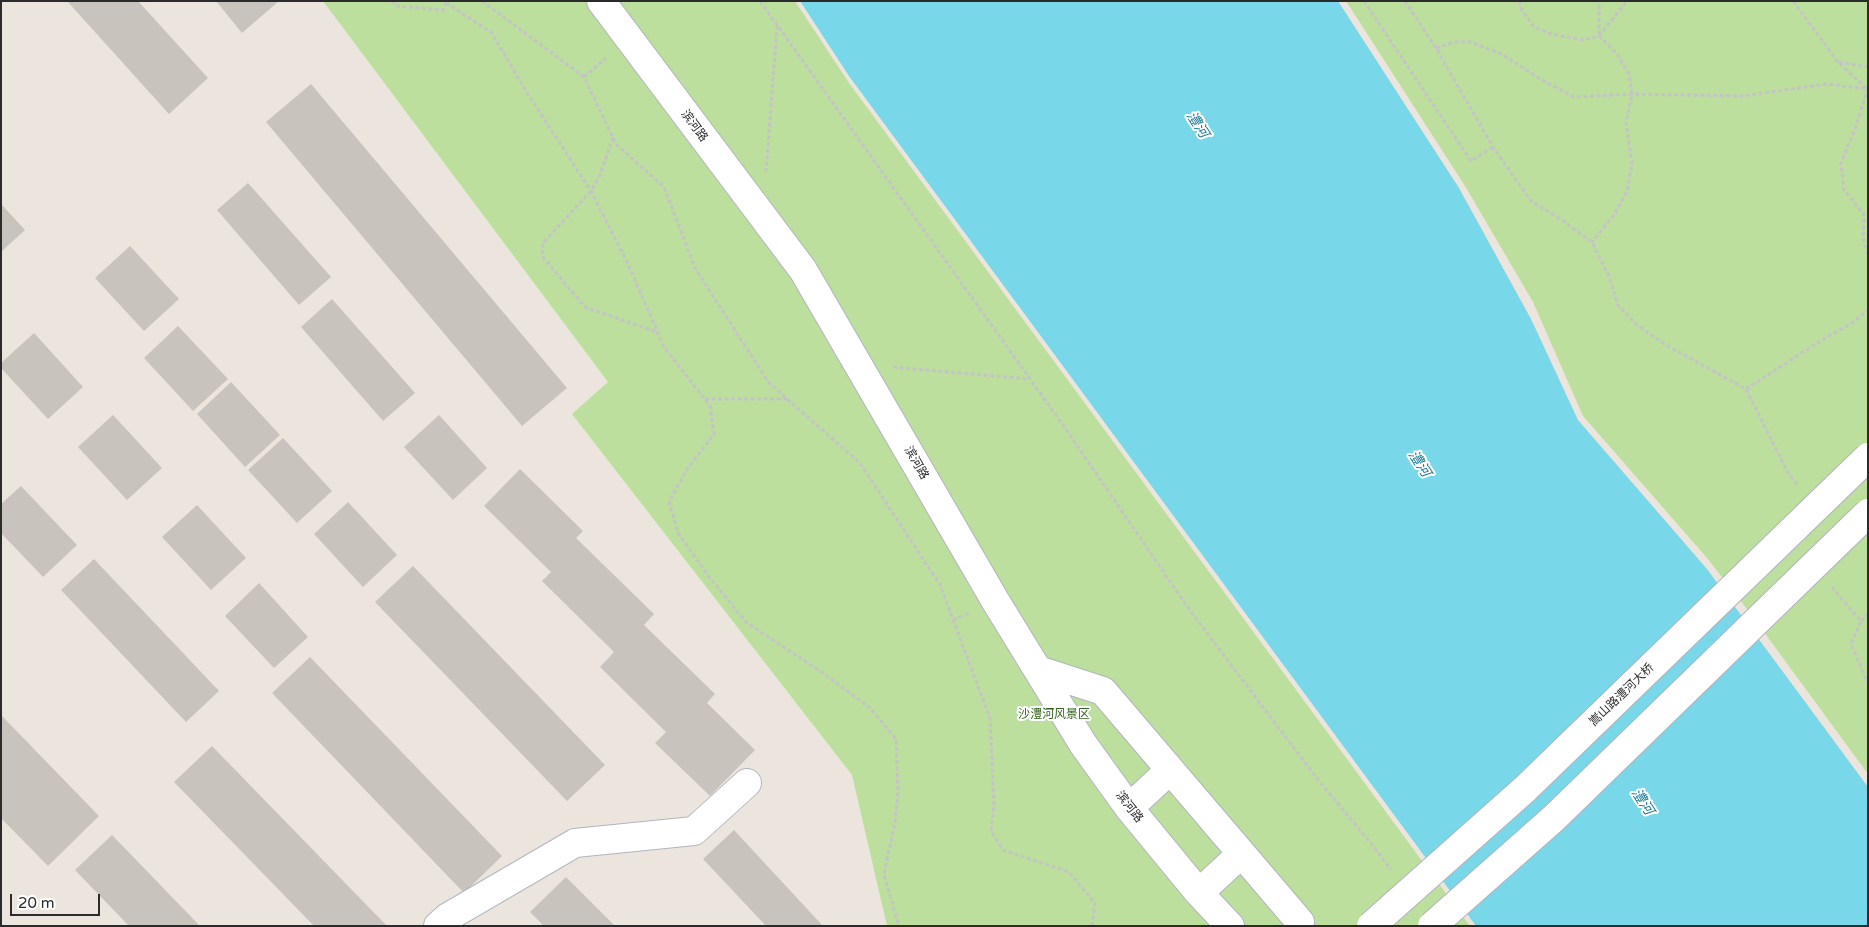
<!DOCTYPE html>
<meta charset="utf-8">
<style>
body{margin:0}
#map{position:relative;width:1869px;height:927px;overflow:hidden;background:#ece5de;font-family:"Varela Round",sans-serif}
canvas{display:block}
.frame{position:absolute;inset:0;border:2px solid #2b2b2b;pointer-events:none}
.scale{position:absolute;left:10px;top:894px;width:90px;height:22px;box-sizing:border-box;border:2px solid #2b2b2b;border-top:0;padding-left:6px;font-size:15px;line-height:18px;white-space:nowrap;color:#2b2b2b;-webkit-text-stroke:4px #fff;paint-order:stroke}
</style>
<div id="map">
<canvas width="1869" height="927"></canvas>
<div class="frame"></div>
<div class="scale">20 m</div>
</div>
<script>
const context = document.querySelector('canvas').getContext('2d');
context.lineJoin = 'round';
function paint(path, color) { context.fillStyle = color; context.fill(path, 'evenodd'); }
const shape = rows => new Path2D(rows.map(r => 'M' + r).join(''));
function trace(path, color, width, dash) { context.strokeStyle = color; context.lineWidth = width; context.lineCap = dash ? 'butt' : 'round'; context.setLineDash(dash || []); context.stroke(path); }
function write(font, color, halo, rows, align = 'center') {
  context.font = font + ' "Varela Round","Noto Sans SC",sans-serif'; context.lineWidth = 4; context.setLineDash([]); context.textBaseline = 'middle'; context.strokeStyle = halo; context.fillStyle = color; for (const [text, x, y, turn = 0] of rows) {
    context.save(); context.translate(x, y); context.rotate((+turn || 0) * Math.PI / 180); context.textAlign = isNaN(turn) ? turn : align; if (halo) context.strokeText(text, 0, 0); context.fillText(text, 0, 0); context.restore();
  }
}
const green = shape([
 [323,1,795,1,849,83,1470,926,887,926,852,775,572,414,608,382],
 [1346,1,1868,1,1868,774,1747,609,1707,558,1583,416,1533,302,1465,186]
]);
const water = shape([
 [800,1,1338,1,1459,188,1531,319,1578,420,1707,569,1868,787,1868,926,1476,926,849,76]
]);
const building = shape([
 [67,1,138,1,208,78,169,114],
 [216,1,279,1,242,33],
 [311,84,567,388,522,426,266,122],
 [248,183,331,277,299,305,217,210],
 [1,204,25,230,1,252],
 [130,246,179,299,144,331,95,278],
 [332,299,415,393,383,421,301,327],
 [178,326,228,379,193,411,144,358],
 [34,333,83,387,48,419,1,368,1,363],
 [231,382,280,435,245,467,197,414],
 [113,415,162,468,127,500,78,447],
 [439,415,487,468,453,500,404,447],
 [283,438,332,491,297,523,248,470],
 [520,469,583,531,576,538,654,614,644,625,715,694,707,703,755,750,710,796,655,743,666,732,600,667,614,652,542,581,551,572,484,506],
 [21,486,77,545,43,577,1,533,1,504],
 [348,502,397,555,363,587,314,534],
 [197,505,246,558,211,590,162,537],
 [94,559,219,691,186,722,61,590],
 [413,566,605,765,567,801,375,602],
 [259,583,308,637,274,668,225,616],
 [310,657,502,856,464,893,272,693],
 [1,715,99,816,48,866,1,818],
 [212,746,387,926,314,926,174,782],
 [734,830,823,926,766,926,703,859],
 [112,835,200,926,129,926,75,870],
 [566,877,615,926,544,926,530,912]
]);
const path = shape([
 [391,1,398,6,443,10,446,2],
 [482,1,584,77,616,144,664,187,695,268,769,383,860,463,940,585,990,718,994,807,991,831,1003,850,1069,872,1095,903,1092,926],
 [760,1,1063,425,1191,612,1319,781,1374,847,1391,870],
 [1364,1,1471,161,1493,147],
 [1405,1,1436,48,1493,147,1531,201,1562,220,1592,242,1608,274,1618,305,1637,325,1666,345,1746,389,1788,473,1798,485],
 [1519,1,1522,10,1534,27,1551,34,1584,40,1599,36,1617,54,1629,74,1632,94,1626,122,1632,164,1627,191,1614,215,1592,242],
 [1793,1,1838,62,1866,88],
 [446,3,491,32,529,96,591,191,628,264,664,347,710,406,714,434,688,468,669,501,678,533,710,578,746,622,823,673,870,708,896,739,898,790,895,822,884,875,899,926],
 [1599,35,1599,1],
 [1599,36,1627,1],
 [1436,48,1454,42,1471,42,1502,54,1540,79,1574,97,1632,94,1742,96,1827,84,1867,89],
 [1839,62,1868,67],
 [584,77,606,58],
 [1868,88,1855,129,1841,163,1844,190,1864,214,1863,238,1868,254],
 [613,137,600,175,591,191,543,243,542,256,585,307,657,332],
 [766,172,777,26],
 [893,367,1029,379],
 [1746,389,1822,340,1852,323,1868,310],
 [705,399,787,399],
 [1834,587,1833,589,1861,621,1851,644,1868,684],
 [953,620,969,613],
 [1861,621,1868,614]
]);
const minor = shape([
 [601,1,803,270,996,602,1083,744,1129,808,1199,893,1230,926],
 [1038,670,1103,691,1300,922],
 [1129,808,1170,770],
 [1199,893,1241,854],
 [438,926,448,917,575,843,694,831,747,783]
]);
const secondaryBridge = shape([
 [1371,926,1525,789,1868,457],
 [1432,926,1554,818,1868,513]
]);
const streetNames = [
 ["滨河路",694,126,53],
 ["滨河路",916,463,60],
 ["嵩山路澧河大桥",1622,695,-44],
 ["滨河路",1129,807,52]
];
const parkNames = [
 ["沙澧河风景区",1054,715]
];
const waterNames = [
 ["澧河",1197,125,57],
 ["澧河",1419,464,57],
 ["澧河",1642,802,57]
];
paint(green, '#bcdf9e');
paint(water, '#78d7e8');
paint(building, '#c8c3bd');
trace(minor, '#b2b5be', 30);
trace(path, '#c4c4c4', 3, [4, 2.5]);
trace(minor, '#fff', 28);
trace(secondaryBridge, '#b2b5be', 30, []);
trace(secondaryBridge, '#fff', 28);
write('12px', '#2b2b2b', '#fff', streetNames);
write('12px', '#35651f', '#fff', parkNames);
write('italic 14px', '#167895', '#fff', waterNames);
</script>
